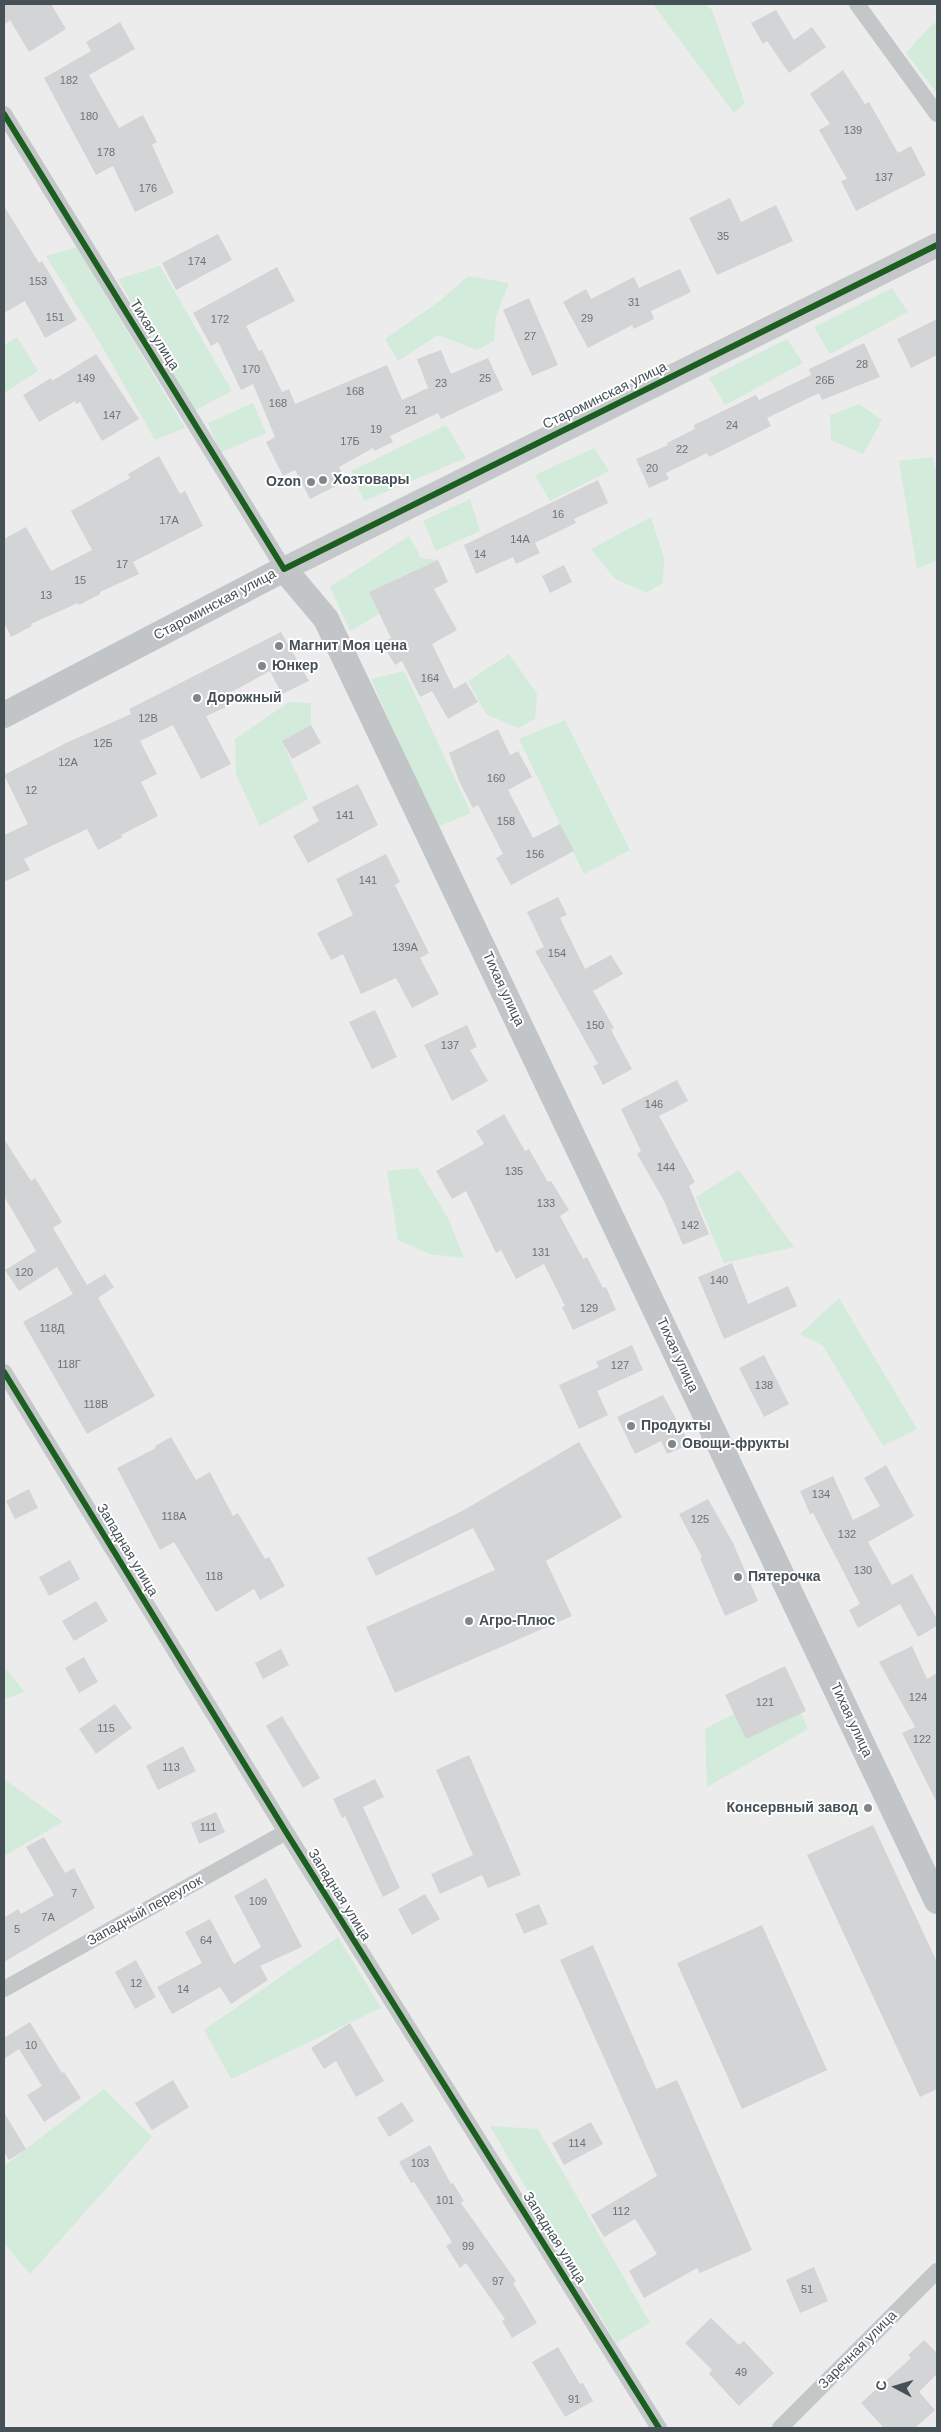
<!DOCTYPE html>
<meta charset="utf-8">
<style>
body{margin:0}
#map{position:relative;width:941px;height:2432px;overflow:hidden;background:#edecec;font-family:Arial,sans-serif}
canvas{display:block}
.frame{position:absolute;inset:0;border:5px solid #455057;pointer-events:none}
.north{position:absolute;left:871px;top:2362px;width:50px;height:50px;-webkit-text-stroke:4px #fff;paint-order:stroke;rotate:276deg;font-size:14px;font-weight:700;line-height:20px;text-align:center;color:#455057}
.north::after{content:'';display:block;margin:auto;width:18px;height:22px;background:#455057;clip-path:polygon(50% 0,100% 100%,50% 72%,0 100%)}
</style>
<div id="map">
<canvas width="941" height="2432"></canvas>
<div class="frame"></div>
<div class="north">С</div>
</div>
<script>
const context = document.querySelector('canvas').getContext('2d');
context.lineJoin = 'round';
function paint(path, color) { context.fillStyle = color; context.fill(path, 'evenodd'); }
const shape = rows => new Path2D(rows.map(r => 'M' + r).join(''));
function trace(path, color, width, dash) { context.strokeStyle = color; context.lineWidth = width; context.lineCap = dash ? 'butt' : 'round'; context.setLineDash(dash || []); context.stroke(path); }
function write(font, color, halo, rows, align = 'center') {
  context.font = font + ' Arial,sans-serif'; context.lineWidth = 4; context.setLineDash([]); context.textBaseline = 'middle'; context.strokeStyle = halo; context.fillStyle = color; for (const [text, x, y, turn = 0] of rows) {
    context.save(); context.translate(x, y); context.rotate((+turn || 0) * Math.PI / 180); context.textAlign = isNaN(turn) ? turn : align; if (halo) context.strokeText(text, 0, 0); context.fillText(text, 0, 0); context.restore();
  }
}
const green = shape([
 [653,4,706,4,712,10,745,103,734,113],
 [934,22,937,26,937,93,906,53],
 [77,247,185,428,155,440,103,348,46,256],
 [160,266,232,391,194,411,118,279],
 [468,276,509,283,496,316,494,341,477,350,438,335,398,361,385,339,441,300],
 [892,288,908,312,830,354,814,327],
 [17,337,38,371,4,393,4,345],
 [787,339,803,363,725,405,709,378],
 [253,403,266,433,220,453,208,423],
 [859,404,882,420,863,454,831,440,830,415],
 [446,425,466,458,364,501,351,471],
 [594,448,609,471,550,501,535,475],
 [933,457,937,474,937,560,917,569,899,461],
 [470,499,480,531,436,551,423,521],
 [651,517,664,558,663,583,646,593,614,578,591,549],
 [409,536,421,558,438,560,369,592,379,614,350,631,330,587],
 [509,654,537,694,535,719,518,728,486,714,468,681],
 [404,671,471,813,437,827,371,679],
 [289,702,311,703,311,725,282,741,308,799,260,826,236,775,235,739],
 [565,720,630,850,584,874,519,739],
 [418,1168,449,1220,464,1258,430,1254,398,1240,387,1171],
 [739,1170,794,1247,724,1263,696,1197],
 [839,1298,917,1429,883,1446,823,1346,800,1334],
 [4,1667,25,1692,4,1699],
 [788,1686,808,1729,707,1787,705,1729],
 [4,1779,63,1822,4,1856],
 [338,1937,381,2008,231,2079,204,2030],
 [104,2089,152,2137,30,2274,4,2243,4,2166],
 [490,2126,538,2129,650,2323,616,2343]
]);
const building = shape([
 [4,4,51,4,66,29,29,52,10,20,4,25],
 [776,10,794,40,812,27,826,47,789,73,767,41,763,44,751,23],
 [120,22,135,49,89,75,119,128,143,115,157,142,152,145,174,193,135,212,113,166,96,175,44,78,91,51,86,42],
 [843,70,865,104,869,102,898,153,911,146,926,175,856,211,841,181,847,179,819,130,830,124,810,94],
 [730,198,741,222,776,205,793,241,717,275,689,218],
 [4,206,39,263,42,261,77,320,45,338,25,301,4,313],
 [218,234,232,260,176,290,162,263],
 [277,267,295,301,246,326,259,351,262,350,282,392,289,389,295,404,387,365,402,400,428,388,417,359,441,350,451,374,488,358,503,390,441,419,438,413,390,436,393,442,374,451,373,448,339,467,346,481,310,499,295,470,283,476,266,442,275,437,253,384,241,390,218,342,211,346,193,313],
 [680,269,691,292,651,311,654,319,634,329,632,325,588,348,563,302,586,289,591,299,634,277,639,288],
 [529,298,558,365,532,376,503,310],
 [937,319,937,355,911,368,897,339],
 [864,343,880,377,822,400,819,393,767,418,771,426,709,457,707,453,666,473,669,479,649,488,636,459,668,445,667,443,695,429,694,425,756,395,759,400,811,375,809,369],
 [96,354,139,419,102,441,80,402,76,404,75,401,39,422,23,395,51,378,52,381],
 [159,456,180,494,185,491,203,526,133,562,139,574,100,592,100,594,79,605,78,603,31,624,32,626,11,637,4,622,4,539,26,527,51,571,92,550,71,511,130,478,128,474],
 [598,480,608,503,574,519,576,523,535,543,540,553,516,564,513,557,476,574,464,545],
 [438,560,448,582,434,589,457,630,432,644,454,689,466,682,478,702,448,719,432,691,420,697,402,661,395,665,382,643,391,638,369,592],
 [564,565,572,582,550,593,542,576],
 [281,632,309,681,282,694,270,671,226,695,231,705,206,716,231,764,201,779,173,725,140,741,157,774,141,782,158,816,121,835,123,837,98,850,87,829,24,859,30,870,4,882,4,835,28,824,4,775,66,743,131,714,129,709],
 [311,725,321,743,292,759,282,741],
 [498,729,510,755,518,751,532,777,508,790,533,838,560,824,574,851,511,885,496,858,503,854,478,805,473,808,459,781,449,753],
 [358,784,378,825,308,863,293,836,319,821,312,807],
 [386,854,400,882,395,885,429,953,420,958,439,994,412,1008,396,978,361,994,343,954,331,960,317,933,353,915,336,879],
 [558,897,567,915,560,918,585,969,611,955,623,974,593,991,614,1028,611,1030,632,1069,603,1085,593,1066,598,1064,535,951,544,947,527,912],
 [375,1010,397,1057,372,1069,349,1022],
 [467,1025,477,1047,470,1050,488,1081,452,1101,424,1045],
 [677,1080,688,1101,659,1116,695,1182,689,1186,709,1234,683,1245,663,1199,637,1154,641,1151,621,1109],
 [504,1114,525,1151,529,1149,548,1182,551,1181,569,1210,560,1216,583,1259,587,1257,603,1288,606,1287,616,1310,573,1330,562,1307,565,1306,544,1264,516,1279,501,1250,496,1253,466,1191,452,1199,436,1171,484,1144,476,1131],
 [4,1139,31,1181,35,1178,62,1222,53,1228,87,1285,105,1274,114,1287,98,1298,155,1396,87,1434,23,1322,73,1294,57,1267,19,1291,5,1270,36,1251,4,1196],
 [732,1263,748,1304,788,1286,797,1306,724,1339,698,1277],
 [632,1345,643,1370,597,1391,608,1415,579,1429,559,1385,599,1367,596,1362],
 [764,1355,789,1404,764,1417,739,1368],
 [663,1395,690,1444,667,1454,661,1441,635,1454,617,1417],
 [171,1437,196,1480,210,1472,233,1516,238,1513,265,1559,269,1557,285,1586,260,1600,254,1589,216,1612,174,1542,160,1550,117,1468,156,1448,155,1446],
 [579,1442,622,1517,546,1561,572,1616,395,1693,366,1627,495,1570,473,1528,376,1576,367,1558,464,1510],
 [886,1465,914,1516,868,1542,892,1585,912,1574,937,1619,937,1626,918,1637,900,1604,858,1628,849,1610,860,1604,813,1513,810,1514,800,1491,833,1476,853,1520,880,1506,864,1478],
 [29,1489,38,1508,15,1519,6,1501],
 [708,1499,733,1543,758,1601,725,1616,700,1558,702,1557,679,1514],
 [70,1560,80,1579,49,1596,39,1577],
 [96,1601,108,1621,74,1641,62,1621],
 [912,1646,927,1679,937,1673,937,1803,902,1733,915,1727,879,1662],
 [281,1649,289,1665,263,1679,255,1663],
 [84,1657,98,1682,79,1693,65,1668],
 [785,1666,806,1711,746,1739,725,1695],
 [115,1704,132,1728,96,1754,79,1729],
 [282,1716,320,1778,303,1788,266,1726],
 [183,1746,196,1771,158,1790,146,1766],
 [469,1755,521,1875,488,1888,482,1875,440,1894,431,1874,473,1855,436,1770],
 [375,1779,384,1797,363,1807,400,1888,383,1897,345,1816,342,1818,333,1799],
 [216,1812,225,1832,199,1844,191,1823],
 [873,1825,937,1962,937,2089,920,2097,807,1855],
 [44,1837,65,1873,74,1868,95,1908,4,1962,4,1918,18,1909,21,1914,54,1895,26,1847],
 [266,1878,302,1947,260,1966,268,1980,231,2004,220,1987,172,2014,157,1987,202,1963,185,1932,210,1919,234,1964,261,1947,234,1896],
 [425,1894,440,1919,412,1935,398,1909],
 [539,1904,548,1924,524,1934,515,1914],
 [762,1925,827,2070,742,2109,677,1963],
 [593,1945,656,2089,677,2080,752,2250,700,2273,697,2268,644,2298,629,2271,657,2254,635,2219,604,2237,591,2215,657,2176,560,1960],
 [136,1960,156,1997,135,2009,115,1972],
 [30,2022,62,2073,64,2072,81,2098,44,2122,27,2095,42,2086,19,2049,4,2059,4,2038],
 [350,2023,384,2081,356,2097,336,2061,324,2069,311,2048],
 [173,2080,189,2107,152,2130,135,2103],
 [402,2102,414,2121,389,2137,377,2118],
 [4,2112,26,2149,9,2160,4,2152],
 [591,2122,603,2144,564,2165,552,2143],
 [430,2145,451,2184,453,2183,464,2201,461,2203,516,2281,513,2283,537,2323,512,2338,502,2321,505,2319,466,2263,460,2268,446,2246,452,2242,414,2182,411,2183,399,2162],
 [814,2267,828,2301,800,2313,786,2280],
 [711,2318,739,2345,744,2341,774,2373,739,2406,709,2374,712,2370,685,2343],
 [924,2340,937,2353,937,2374,919,2392,935,2410,915,2428,884,2428,861,2403,911,2358,908,2355],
 [558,2347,580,2384,583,2383,593,2401,565,2417,532,2362]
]);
const street = shape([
 [857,4,937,114],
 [4,114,284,569],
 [4,1372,286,1832,659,2428],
 [4,1989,286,1832],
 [780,2428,937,2271]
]);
const secondary = shape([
 [284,569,937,245]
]);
const primary = shape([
 [4,715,284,569,326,619,937,1901]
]);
const cycleway = shape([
 [4,114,284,569,937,245],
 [4,1372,286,1832,659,2428]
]);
const markers = [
 [323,480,5,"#80878b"],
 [311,482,5,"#80878b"],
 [279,646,5,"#80878b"],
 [262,666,5,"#80878b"],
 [197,698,5,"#80878b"],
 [631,1426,5,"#80878b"],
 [672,1444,5,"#80878b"],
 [738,1577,5,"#80878b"],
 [469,1621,5,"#80878b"],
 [868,1808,5,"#80878b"]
];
const numberNames = [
 ["182",69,81],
 ["180",89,117],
 ["139",853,131],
 ["178",106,153],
 ["137",884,178],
 ["176",148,189],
 ["35",723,237],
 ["174",197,262],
 ["153",38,282],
 ["31",634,303],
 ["151",55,318],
 ["29",587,319],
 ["172",220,320],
 ["27",530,337],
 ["28",862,365],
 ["170",251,370],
 ["149",86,379],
 ["25",485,379],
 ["26Б",825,381],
 ["23",441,384],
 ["168",355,392],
 ["168",278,404],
 ["21",411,411],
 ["147",112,416],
 ["24",732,426],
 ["19",376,430],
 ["17Б",350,442],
 ["22",682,450],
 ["20",652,469],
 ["16",558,515],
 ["17А",169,521],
 ["14А",520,540],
 ["14",480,555],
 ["17",122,565],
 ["15",80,581],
 ["13",46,596],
 ["164",430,679],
 ["12В",148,719],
 ["12Б",103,744],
 ["12А",68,763],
 ["160",496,779],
 ["12",31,791],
 ["141",345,816],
 ["158",506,822],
 ["156",535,855],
 ["141",368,881],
 ["139А",405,948],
 ["154",557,954],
 ["150",595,1026],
 ["137",450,1046],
 ["146",654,1105],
 ["144",666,1168],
 ["135",514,1172],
 ["133",546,1204],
 ["142",690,1226],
 ["131",541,1253],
 ["120",24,1273],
 ["140",719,1281],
 ["129",589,1309],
 ["118Д",52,1329],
 ["118Г",69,1365],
 ["127",620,1366],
 ["138",764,1386],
 ["118В",96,1405],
 ["134",821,1495],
 ["118А",174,1517],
 ["125",700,1520],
 ["132",847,1535],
 ["130",863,1571],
 ["118",214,1577],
 ["124",918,1698],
 ["121",765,1703],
 ["115",106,1729],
 ["122",922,1740],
 ["113",171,1768],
 ["111",208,1828],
 ["7",74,1894],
 ["109",258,1902],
 ["7А",48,1918],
 ["5",17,1930],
 ["64",206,1941],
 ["12",136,1984],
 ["14",183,1990],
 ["10",31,2046],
 ["114",577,2144],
 ["103",420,2164],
 ["101",445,2201],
 ["112",621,2212],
 ["99",468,2247],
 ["97",498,2282],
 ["51",807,2290],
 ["49",741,2373],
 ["91",574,2400]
];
const streetNames = [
 ["Тихая улица",154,335,58],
 ["Староминская улица",605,396,-26],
 ["Староминская улица",215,605,-28],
 ["Тихая улица",503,989,65],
 ["Тихая улица",677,1355,65],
 ["Западная улица",127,1550,59],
 ["Тихая улица",851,1720,65],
 ["Западная улица",339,1895,58],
 ["Западный переулок",145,1911,-29],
 ["Западная улица",554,2238,58],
 ["Заречная улица",858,2350,-45]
];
const poiNames = [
 ["Хозтовары",333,480],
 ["Ozon",301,482,"right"],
 ["Магнит Моя цена",289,646],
 ["Юнкер",272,666],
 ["Дорожный",207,698],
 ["Продукты",641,1426],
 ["Овощи-фрукты",682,1444],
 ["Пятерочка",748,1577],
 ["Агро-Плюс",479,1621],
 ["Консервный завод",858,1808,"right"]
];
paint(green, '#d2ebda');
paint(building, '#d3d4d5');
trace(street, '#c3c7c8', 16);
trace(secondary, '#c5c8ca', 24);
trace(primary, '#c2c5c7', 26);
trace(cycleway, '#1b5e20', 6);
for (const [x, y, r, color] of markers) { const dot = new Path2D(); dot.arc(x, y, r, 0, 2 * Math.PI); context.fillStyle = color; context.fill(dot); trace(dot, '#fff', 2); }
write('11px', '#6a7278', null, numberNames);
write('14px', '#455057', '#fff', streetNames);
write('bold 14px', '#455057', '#fff', poiNames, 'left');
</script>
